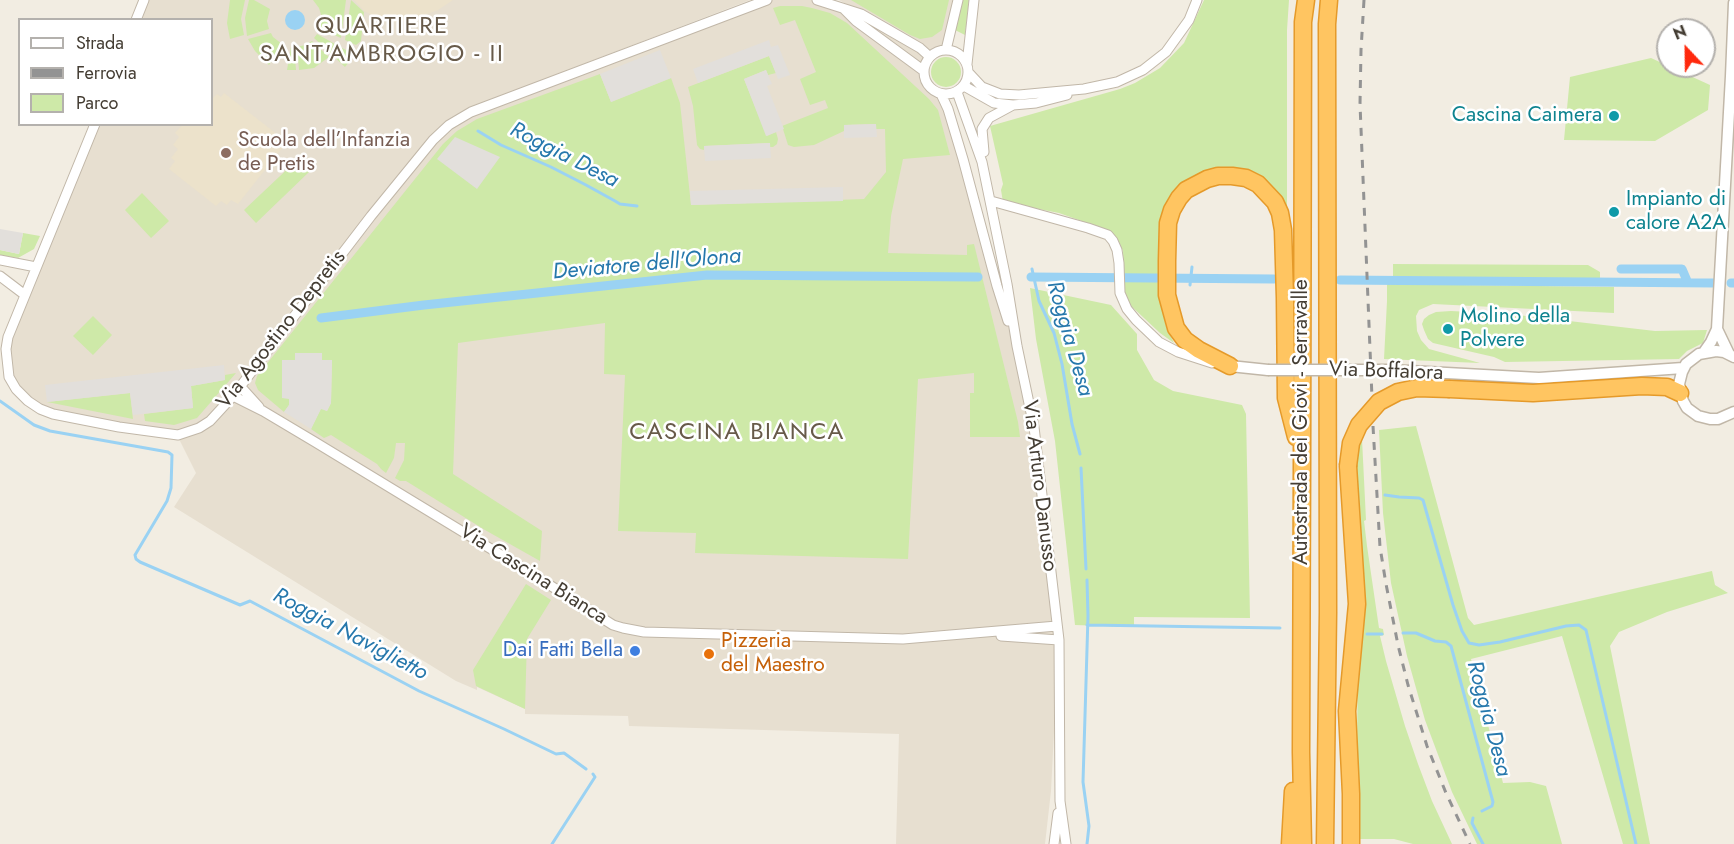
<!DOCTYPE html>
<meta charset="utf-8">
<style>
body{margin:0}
#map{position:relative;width:1734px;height:844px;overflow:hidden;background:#f2ede2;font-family:Jost,sans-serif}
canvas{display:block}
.legend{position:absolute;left:18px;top:18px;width:195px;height:108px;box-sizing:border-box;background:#fff;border:2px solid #b4b1ad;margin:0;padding:8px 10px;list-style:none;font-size:18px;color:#443d33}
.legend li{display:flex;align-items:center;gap:12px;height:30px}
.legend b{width:30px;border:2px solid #b4b1ad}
.north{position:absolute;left:1656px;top:18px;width:60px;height:60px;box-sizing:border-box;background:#fff;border:2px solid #b4b1ad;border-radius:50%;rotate:338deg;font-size:16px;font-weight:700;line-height:24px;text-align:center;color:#443d33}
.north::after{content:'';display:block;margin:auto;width:21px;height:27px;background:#ff290d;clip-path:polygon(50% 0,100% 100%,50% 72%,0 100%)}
</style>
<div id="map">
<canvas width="1734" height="844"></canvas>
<ul class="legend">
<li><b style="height:8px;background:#fff"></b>Strada</li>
<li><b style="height:8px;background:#939393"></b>Ferrovia</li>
<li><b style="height:16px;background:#cee9a8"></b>Parco</li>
</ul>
<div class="north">N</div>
</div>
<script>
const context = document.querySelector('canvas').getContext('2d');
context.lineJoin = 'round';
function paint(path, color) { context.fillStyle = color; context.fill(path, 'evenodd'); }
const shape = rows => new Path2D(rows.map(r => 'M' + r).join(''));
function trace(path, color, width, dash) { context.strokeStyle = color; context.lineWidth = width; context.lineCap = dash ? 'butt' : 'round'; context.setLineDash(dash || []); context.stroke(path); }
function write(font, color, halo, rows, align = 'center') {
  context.font = font + ' Jost,sans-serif'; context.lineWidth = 5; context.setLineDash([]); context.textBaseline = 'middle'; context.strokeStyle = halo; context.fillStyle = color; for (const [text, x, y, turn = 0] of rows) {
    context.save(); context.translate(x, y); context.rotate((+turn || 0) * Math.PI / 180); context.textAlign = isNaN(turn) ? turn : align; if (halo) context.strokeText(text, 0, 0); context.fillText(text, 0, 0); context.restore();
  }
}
const residential = shape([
 [145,0,750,0,469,108,450,120,209,421,178,434,40,408,14,384,7,350,96,125,212,124,212,20,137,19],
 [770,0,811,0,822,2,858,16,928,57,925,61,923,68,923,78,929,90,940,95,946,111,995,287,1015,346,1031,427,1058,653,1051,791,1045,844,896,844,899,734,629,726,628,716,525,714,525,709,477,687,477,690,456,681,174,507,196,473,178,437,211,422,434,141,471,113],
 [839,0,957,0,946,48,930,52,880,23]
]);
const education = shape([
 [354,0,453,0,438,10,422,16,411,20,396,22,380,19,364,11],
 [224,93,287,142,238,204,231,200,227,205,221,201,216,206,169,169,175,161,171,158,178,149,173,145,179,137,175,133,182,125,212,124,212,97,213,98,217,94,221,97]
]);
const green = shape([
 [230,0,245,0,241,19,244,35,230,39,227,23],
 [249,0,254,0,270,9,267,21,269,29,247,36,245,18],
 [313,0,346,0,341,38,320,29,322,18,319,8],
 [351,0,364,12,361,41,356,45,345,40],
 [851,0,949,0,942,30,932,37,920,39,910,35],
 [962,0,969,0,965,35,955,30],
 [1204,0,1289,0,1287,30,1287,217,1244,174,1178,189,1162,282,1166,327,1174,343,1160,333,1129,304,1124,291,1123,251,1118,240,1107,230,1059,213,1003,202,1001,190,1003,184,990,126,1120,89,1135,83,1160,68,1184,43],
 [780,6,802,6,812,8,830,13,847,23,929,99,938,110,950,155,903,159,891,216,888,253,967,255,967,245,974,244,1018,422,1020,437,970,437,970,393,974,393,974,373,918,379,908,559,695,553,696,533,618,531,625,375,604,374,605,323,458,343,453,474,542,531,540,561,485,530,406,481,400,481,395,478,404,460,405,443,396,443,394,458,386,473,381,469,377,464,331,435,324,438,311,429,321,408,327,411,331,403,332,360,321,360,295,353,295,360,282,398,289,398,289,405,284,412,258,390,255,383,257,376,443,144,457,131,477,119,600,74,611,102,671,78,680,103,691,205,864,199,886,172,885,129,876,129,876,124,844,125,844,131,814,145,794,147,788,145,782,126,828,108,825,100,810,105,800,79,816,72,795,20,780,25,773,8],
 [271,33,273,37,282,44,269,65,255,51,248,39],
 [317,34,353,54,353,57,345,67,314,38],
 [312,41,329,57,314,68,299,70,297,47,305,45],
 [291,47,294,47,296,70,287,70],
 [769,56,776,73,768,75,766,70,744,79,767,136,776,132,778,139,777,144,773,147,770,147,770,143,704,146,704,150,700,149,697,145,693,106,688,87],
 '931 72a15 15 0 1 1 30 0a15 15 0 1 1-30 0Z',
 [1651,58,1710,85,1708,110,1655,141,1564,140,1570,77],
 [297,160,309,172,256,223,244,210],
 [142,193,169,221,151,238,125,210],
 [23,233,40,236,34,249,18,258,0,255,0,250,19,254],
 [1393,264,1588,265,1600,272,1600,279,1393,277],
 [1387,284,1614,287,1614,313,1433,304,1419,310,1416,316,1417,331,1421,340,1429,349,1480,363,1384,359,1387,301],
 [1030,288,1111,305,1137,334,1137,350,1154,380,1173,391,1242,405,1246,414,1250,618,1134,617,1134,627,1075,625,1055,441,1036,339],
 [1451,311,1509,314,1655,331,1707,330,1703,343,1687,351,1679,359,1505,362,1494,357,1433,343,1428,339,1424,330,1422,324,1424,319,1429,315,1436,312],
 [93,316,112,335,93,355,73,336],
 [236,373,197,418,174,425,145,421,144,414,193,408,191,386,225,380,225,375],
 [130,393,133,419,47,402],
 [1416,426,1468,618,1474,625,1712,571,1715,585,1728,593,1667,612,1619,632,1610,646,1650,844,1623,844,1562,636,1471,659,1503,783,1530,782,1546,786,1562,844,1477,844,1452,792,1425,720,1407,656,1391,583,1383,513,1379,430],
 [1362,439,1366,520,1364,521,1367,546,1379,628,1383,629,1384,635,1380,636,1386,661,1405,726,1418,764,1432,801,1452,844,1413,844,1394,839,1356,839,1358,653,1354,464,1356,449],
 [526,584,551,600,527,639,525,709,476,686,473,670]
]);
const parking = shape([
 [769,40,771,47,778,45,790,75,778,79,769,56,698,83,693,69],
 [660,50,671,78,611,102,600,74],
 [766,70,772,84,767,86,784,129,766,136,744,79],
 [876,124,877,137,844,138,844,125],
 [455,137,500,157,477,189,437,159],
 [770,143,771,158,705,161,704,146],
 [843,187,843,201,691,205,690,191],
 [0,229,23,233,19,254,0,250],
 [295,353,322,353,322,360,332,360,331,403,327,411,321,409,311,429,284,412,289,405,289,399,282,398,282,360,295,360],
 [224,365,225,380,191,386,193,408,133,415,130,393,47,402,45,385]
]);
const water = shape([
 '285 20a10 10 0 1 1 20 0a10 10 0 1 1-20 0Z'
]);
const stream = shape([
 [478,131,501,145,551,167,586,185,615,201,620,204,637,206],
 [1032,269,1039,301,1054,333,1062,364,1072,424,1080,454],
 [1190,285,1192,267],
 [0,401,34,425,50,431,168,452,172,455,171,488,167,501,135,555,136,559,140,562,240,605,250,601,419,691,504,729,556,754,564,753,586,769],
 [1081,468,1086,569],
 [1385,495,1399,497,1419,498,1423,500,1453,605,1462,631,1469,643,1479,645,1500,642,1566,626,1579,625,1586,630,1636,844],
 [1087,580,1088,616,1083,782,1089,826,1087,844],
 [1087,625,1280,628],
 [1403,633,1416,633,1435,641,1446,642,1451,646,1493,802,1492,806,1482,811],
 [1367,634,1382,634],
 [1473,818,1472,823,1483,844],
 [552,844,595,777,593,774]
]);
const canal = shape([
 [1621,269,1682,269,1688,283],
 [1031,277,1274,279],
 [1340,280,1715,283],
 [1731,283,1734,283],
 [321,318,424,305,707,275,978,277]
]);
const minor = shape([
 [817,0,861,14,920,48,930,57],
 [844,9,856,21,924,71],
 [136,20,144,0],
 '924 72a22 22 0 1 1 44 0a22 22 0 1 1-44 0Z',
 [946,50,958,0],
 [967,64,974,0],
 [968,72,982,87,1000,94,1019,95,1084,89,1117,82,1143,70,1166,52,1189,20,1197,0],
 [964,86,994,103,1013,105,1036,103,1067,95],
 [957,92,982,162,1007,284,1017,346,1034,427,1059,640,1060,801,1066,844],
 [941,94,948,109,963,159,997,286,1008,321],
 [95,124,8,337,6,349,9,377,16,389,28,401,40,409,53,414,119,427,178,435,199,428,210,421,233,396,371,216,433,140,449,125,471,112,767,0],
 [984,152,982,129,989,118,1013,105],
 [991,201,1088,228,1108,235,1113,241,1117,250,1119,263,1120,293,1127,309,1136,320,1159,342,1178,352,1212,363],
 [0,260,36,267],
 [0,276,25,295],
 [240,386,259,407],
 [233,396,263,411,315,442,529,572,613,625,623,628,644,632,903,639,1057,626],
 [1001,636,1059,640],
 [1054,844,1058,813]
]);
const tertiary = shape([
 [1717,329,1729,354],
 [1704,352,1711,342,1717,329,1731,76,1734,3],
 [1734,357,1724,352,1716,351,1699,354,1686,364,1682,372,1679,384,1683,401,1687,408,1698,416,1710,419,1718,419,1734,412],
 [1230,366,1268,370],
 [1391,370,1539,378,1683,368]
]);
const motorway = shape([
 [1230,366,1199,350,1185,340,1176,328,1167,295,1167,261,1168,223,1172,210,1179,198,1186,190,1207,179,1218,176,1232,176,1246,178,1258,184,1275,202,1280,213,1283,230,1285,298,1286,398,1296,437],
 [1450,389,1533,393,1642,386,1667,387,1680,393],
 [1348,466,1357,604,1347,711,1351,794,1351,844],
 [1290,844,1293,791],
 [1303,844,1301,752,1302,461,1303,22,1306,0],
 [1325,844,1328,612,1327,24,1329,0]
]);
const rail = shape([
 [1364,0,1361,50,1360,104,1372,398],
 [1373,426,1380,547,1386,584,1398,645,1408,685,1427,746,1446,793,1470,844]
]);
const tertiaryBridge = shape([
 [1268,370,1391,370]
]);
const motorwayBridge = shape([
 [1348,466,1351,443,1359,425,1379,402,1398,392,1417,388,1450,389]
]);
const markers = [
 [1614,116,6,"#0f9aa8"],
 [226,153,6,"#8d6e63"],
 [1614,212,6,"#0f9aa8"],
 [1448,329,6,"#0f9aa8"],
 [635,651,6,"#3f7fe0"],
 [709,654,6,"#e8710a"]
];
const cultureNames = [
 ["Cascina Caimera",1602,116,"right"],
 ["Impianto di",1626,200],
 ["calore A2A",1626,224],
 ["Molino della",1460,317],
 ["Polvere",1460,341]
];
const educationNames = [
 ["Scuola dell’Infanzia",238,141],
 ["de Pretis",238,165]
];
const streetNames = [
 ["Via Agostino Depretis",282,330,-52],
 ["Via Boffalora",1386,372,2],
 ["Autostrada dei Giovi - Serravalle",1302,422,-90],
 ["Via Arturo Danusso",1039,486,83],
 ["Via Cascina Bianca",533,575,32]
];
const foodNames = [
 ["Pizzeria",721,642],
 ["del Maestro",721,666]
];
const shopNames = [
 ["Dai Fatti Bella",623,651]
];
const waterNames = [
 ["Roggia Desa",564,156,27],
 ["Deviatore dell'Olona",647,265,-5],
 ["Roggia Desa",1069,339,74],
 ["Roggia Naviglietto",350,635,28],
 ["Roggia Desa",1488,719,75]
];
const quarterNames = [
 ["QUARTIERE",382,27],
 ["SANT'AMBROGIO - II",382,55],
 ["CASCINA BIANCA",737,433]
];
paint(residential, '#e7dfd0');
paint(education, '#ece2cb');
paint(green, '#cee9a8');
paint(parking, '#e2dfdb');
paint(water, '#9ad2f3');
trace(stream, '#9ad2f3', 3);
trace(canal, '#9ad2f3', 9);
trace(minor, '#c1b7a8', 11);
trace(tertiary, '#c1b7a8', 13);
trace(motorway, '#e59a2a', 19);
trace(minor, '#fff', 9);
trace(tertiary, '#fff', 10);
trace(motorway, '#ffc561', 16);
trace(rail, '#939393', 3, [8, 8]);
trace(tertiaryBridge, '#c1b7a8', 13, []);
trace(motorwayBridge, '#e59a2a', 19, []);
trace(tertiaryBridge, '#fff', 10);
trace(motorwayBridge, '#ffc561', 16);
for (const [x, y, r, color] of markers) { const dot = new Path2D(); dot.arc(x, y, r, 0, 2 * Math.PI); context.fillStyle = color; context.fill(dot); trace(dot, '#fff', 2); }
write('21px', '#0d838f', '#fff', cultureNames, 'left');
write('21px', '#785e54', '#fff', educationNames, 'left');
write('21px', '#443d33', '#fff', streetNames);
write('21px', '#c56008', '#fff', foodNames, 'left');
write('21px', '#366cbe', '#fff', shopNames, 'right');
write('italic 22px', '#2678ac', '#fff', waterNames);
context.letterSpacing = '1.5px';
write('24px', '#675a49', '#fff', quarterNames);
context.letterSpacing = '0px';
</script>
